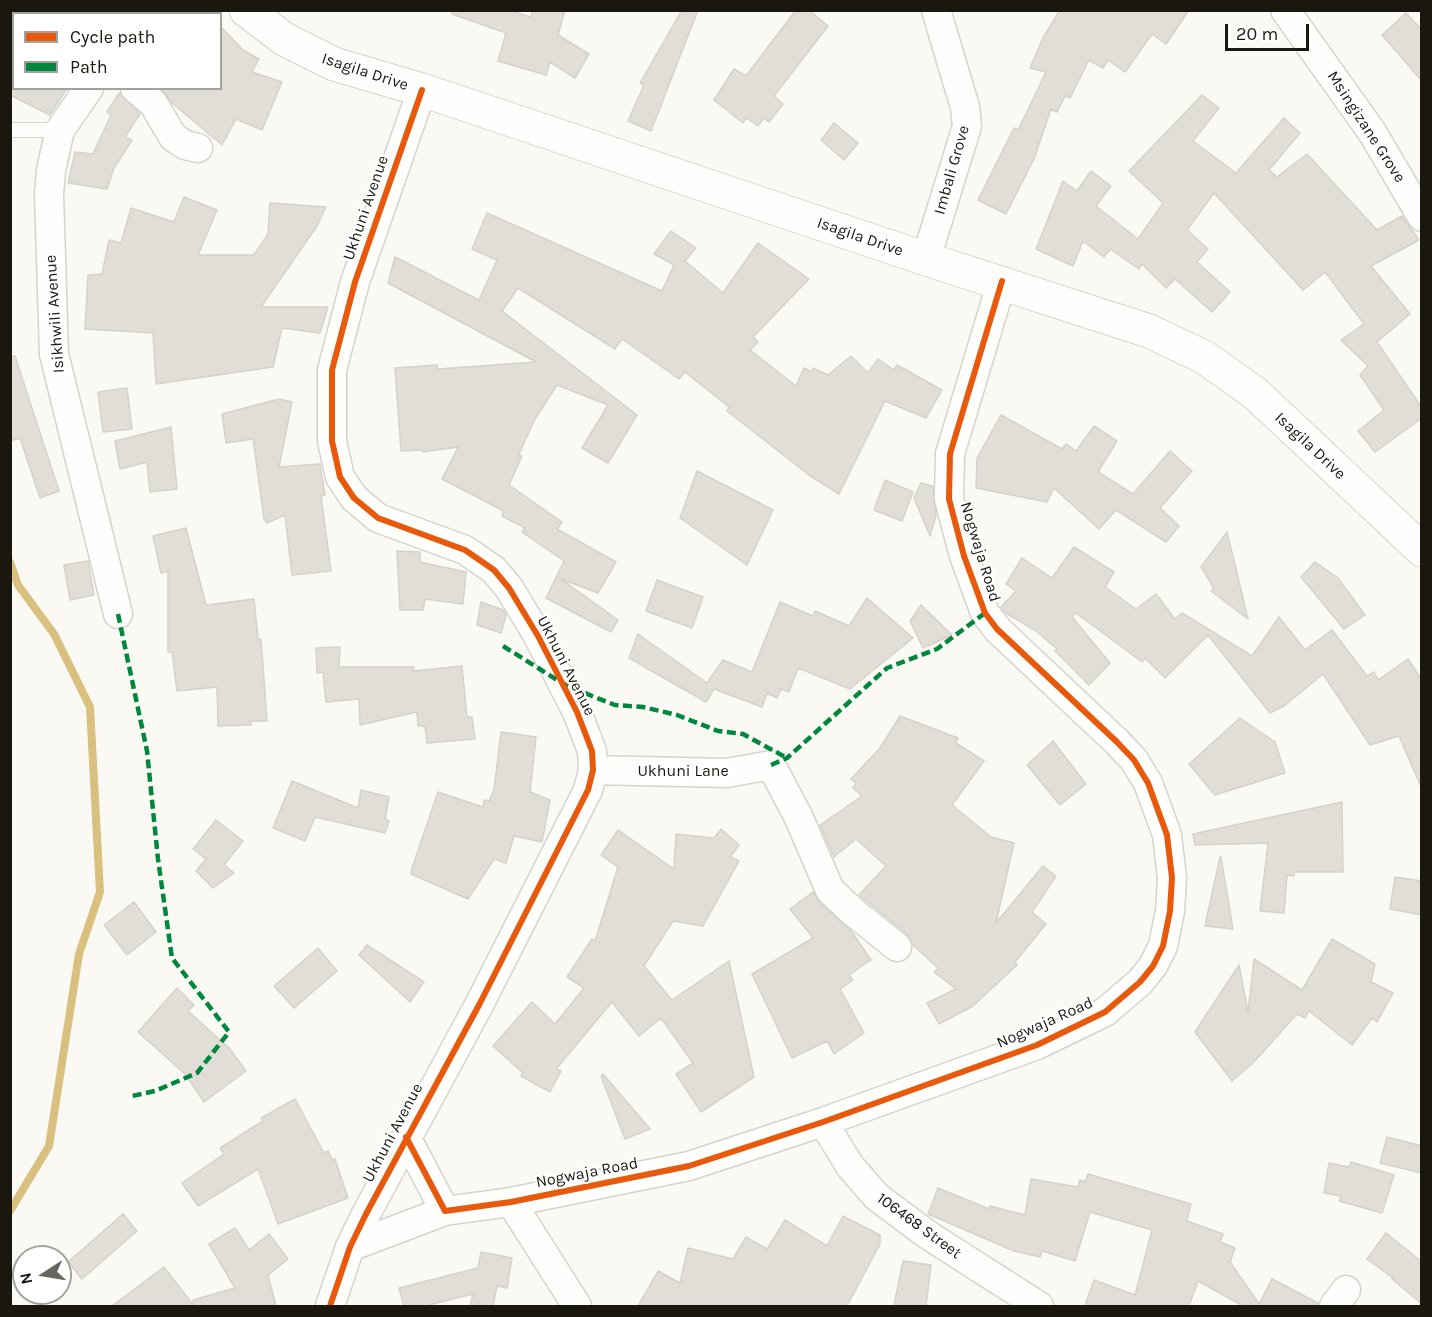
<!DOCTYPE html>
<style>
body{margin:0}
#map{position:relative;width:1432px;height:1317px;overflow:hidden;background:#fbf9f4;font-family:Karla,sans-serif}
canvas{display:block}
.frame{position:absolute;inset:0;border:12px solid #1a170f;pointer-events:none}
.legend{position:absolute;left:12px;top:12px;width:210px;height:78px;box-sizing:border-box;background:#fff;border:2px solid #a3a29f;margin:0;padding:8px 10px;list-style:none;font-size:18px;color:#1a170f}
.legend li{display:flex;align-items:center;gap:12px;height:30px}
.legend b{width:30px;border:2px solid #a3a29f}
.north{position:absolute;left:12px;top:1245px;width:60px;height:60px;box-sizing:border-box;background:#fff;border:2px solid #a3a29f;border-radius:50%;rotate:258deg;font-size:16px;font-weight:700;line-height:24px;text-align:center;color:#1a170f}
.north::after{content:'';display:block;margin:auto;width:21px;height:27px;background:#69665f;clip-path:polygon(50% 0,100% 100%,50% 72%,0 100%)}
.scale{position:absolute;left:1225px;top:24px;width:84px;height:27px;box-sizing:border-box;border:3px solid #1a170f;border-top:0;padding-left:8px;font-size:18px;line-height:21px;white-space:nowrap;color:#1a170f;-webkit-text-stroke:4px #fff;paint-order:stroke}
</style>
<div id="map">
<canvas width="1432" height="1317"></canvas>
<div class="frame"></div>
<ul class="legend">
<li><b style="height:8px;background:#e8590c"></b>Cycle path</li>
<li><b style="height:8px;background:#00873e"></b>Path</li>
</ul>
<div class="north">N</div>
<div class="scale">20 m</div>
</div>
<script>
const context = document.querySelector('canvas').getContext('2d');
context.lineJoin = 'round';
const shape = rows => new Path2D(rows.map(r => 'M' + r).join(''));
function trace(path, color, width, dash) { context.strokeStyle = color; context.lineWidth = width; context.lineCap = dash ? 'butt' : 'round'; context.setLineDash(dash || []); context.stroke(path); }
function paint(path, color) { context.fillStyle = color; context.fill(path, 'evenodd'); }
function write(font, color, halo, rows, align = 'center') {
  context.font = font + ' Karla,sans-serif'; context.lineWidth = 4.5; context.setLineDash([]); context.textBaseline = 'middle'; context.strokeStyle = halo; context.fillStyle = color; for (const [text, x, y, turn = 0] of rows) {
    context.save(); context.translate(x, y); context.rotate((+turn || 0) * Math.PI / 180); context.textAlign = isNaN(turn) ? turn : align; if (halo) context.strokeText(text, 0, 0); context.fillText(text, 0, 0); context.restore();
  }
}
const stream = shape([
 [10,562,18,585,54,634,90,707,100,892,79,954,49,1146,10,1211]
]);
const building = shape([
 [452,10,508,10,531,17,533,10,565,10,558,35,589,54,575,78,550,62,546,75,498,61,506,33,452,14,452,10],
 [682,10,698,10,651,131,628,121,644,85,640,83,682,10],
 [796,10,809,10,828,26,774,96,783,104,769,122,764,118,758,126,746,118,743,123,714,100,734,69,746,76,796,10],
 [1060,10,1189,10,1166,44,1152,34,1125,72,1108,60,1103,68,1089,60,1070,98,1065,96,1057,112,1051,109,1034,159,1006,214,978,200,1014,128,1018,130,1046,72,1030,68,1043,38,1060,10],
 [1406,13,1422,30,1422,81,1382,35,1406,13],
 [220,26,243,50,259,59,252,72,282,82,262,130,236,119,222,145,172,103,161,88,220,88,220,26],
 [10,88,67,88,50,115,10,95,10,88],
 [119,93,140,114,125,137,132,140,114,168,107,189,68,183,75,152,93,154,111,115,107,112,119,93],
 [1202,95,1219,108,1193,141,1236,173,1284,118,1300,133,1269,170,1277,177,1307,154,1377,230,1402,216,1419,240,1371,266,1410,314,1377,342,1422,408,1422,418,1375,452,1358,431,1384,410,1360,375,1368,366,1341,340,1364,324,1325,272,1303,290,1214,193,1187,230,1208,249,1197,262,1230,292,1212,312,1175,279,1166,288,1142,264,1139,269,1110,249,1104,257,1083,241,1073,266,1036,249,1063,181,1077,191,1091,171,1111,186,1096,206,1138,239,1163,203,1129,171,1202,95],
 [834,123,858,143,844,160,821,140,834,123],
 [184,197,217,210,198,255,254,255,268,234,270,203,326,207,317,226,261,307,328,307,320,333,282,328,273,367,156,384,153,333,85,329,88,275,102,274,109,240,121,243,131,208,174,222,184,197],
 [487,213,662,291,674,265,654,254,671,231,696,248,685,261,723,293,758,243,809,279,753,337,758,342,750,350,796,386,804,368,811,372,813,368,828,375,851,356,868,373,878,359,894,370,897,365,942,390,926,418,885,401,839,494,809,475,727,411,729,407,685,372,679,379,622,339,615,349,518,288,502,311,637,415,608,463,582,448,608,405,557,385,535,419,519,454,522,456,509,485,562,522,557,529,616,562,598,593,561,579,618,620,611,632,546,598,564,561,522,532,525,528,502,516,504,511,442,479,458,447,423,452,423,450,401,451,395,368,437,365,438,369,536,362,388,283,395,257,479,300,497,260,472,249,487,213],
 [10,356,15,356,59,491,40,498,20,438,10,441,10,356],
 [127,388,132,429,103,432,98,392,127,388],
 [279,399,292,402,279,467,320,464,325,495,321,496,331,571,292,575,285,515,267,523,264,519,253,439,226,443,222,414,279,399],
 [1001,415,1062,449,1066,444,1076,451,1094,426,1117,441,1098,472,1133,494,1170,451,1192,471,1160,508,1179,526,1166,542,1116,510,1099,529,1054,488,1047,502,976,488,977,458,1001,415],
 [171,427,177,489,150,492,147,462,120,469,115,441,171,427],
 [697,471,773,510,747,565,680,518,697,471],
 [885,480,913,492,902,521,874,510,885,480],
 [921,483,933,486,936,516,930,536,914,498,921,483],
 [186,528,206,605,254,599,258,639,261,639,267,721,251,721,251,725,218,726,217,687,177,691,172,652,168,652,168,571,161,573,153,536,186,528],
 [1227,532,1248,619,1211,591,1214,588,1201,567,1227,532],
 [1074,547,1114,572,1105,587,1136,609,1156,594,1175,619,1182,613,1252,656,1279,617,1305,650,1332,630,1367,676,1374,672,1378,680,1408,659,1422,680,1422,789,1399,736,1370,745,1323,674,1284,706,1270,713,1208,635,1165,678,1145,658,1142,662,1076,613,1072,617,1110,663,1089,685,1055,651,1057,649,1036,631,1006,613,1001,607,1016,591,1006,584,1022,558,1052,578,1074,547],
 [397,551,420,552,420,562,466,572,463,604,425,599,423,610,400,610,397,551],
 [88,561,94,595,70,600,64,565,88,561],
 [1315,562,1338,578,1365,615,1344,629,1301,577,1315,562],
 [657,580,703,597,692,628,646,611,657,580],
 [867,598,913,638,850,689,798,668,789,692,781,689,777,698,767,693,762,707,714,689,706,702,629,658,638,634,707,683,723,660,752,672,780,602,813,616,815,611,849,626,867,598],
 [481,602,503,610,506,615,501,633,477,625,481,602],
 [921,605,952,635,923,648,910,621,921,605],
 [340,647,339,667,414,667,413,671,462,666,467,717,472,717,475,739,427,743,425,726,418,726,417,712,360,725,359,699,326,702,323,672,317,673,316,648,340,647],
 [900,716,958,738,956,743,984,761,952,805,991,837,1014,843,996,923,1043,866,1056,876,1032,912,1046,924,1015,962,1017,965,973,1006,939,1024,927,1003,956,989,934,972,938,968,913,945,907,934,859,895,886,866,856,839,834,857,820,825,862,796,853,788,856,783,851,779,880,748,900,716],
 [1240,718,1275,742,1285,773,1215,795,1189,764,1240,718],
 [501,732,536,737,530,792,550,800,542,842,514,836,506,863,494,859,468,899,411,874,412,868,438,792,483,807,484,800,489,801,494,790,501,732],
 [1053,741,1086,784,1060,805,1027,765,1053,741],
 [292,781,358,808,361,790,389,797,385,819,389,821,385,833,315,817,305,841,273,828,292,781],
 [1342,802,1343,872,1294,872,1294,876,1287,875,1284,913,1260,911,1268,843,1195,845,1193,834,1342,802],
 [216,820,243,841,224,865,234,873,213,888,196,871,206,859,193,849,216,820],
 [721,829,739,845,730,857,739,861,703,926,673,921,644,966,672,1000,729,961,754,1077,701,1112,676,1074,693,1063,661,1018,639,1036,612,1002,556,1069,561,1071,550,1092,521,1076,523,1073,493,1046,532,1002,555,1024,584,988,567,977,592,939,595,941,618,867,601,855,618,830,674,869,676,834,714,838,721,829],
 [1220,857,1221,857,1233,929,1205,926,1220,857],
 [1395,877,1422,881,1422,915,1390,909,1395,877],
 [813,892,819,902,852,932,871,960,849,975,853,980,840,989,864,1033,834,1054,827,1041,792,1058,752,974,813,938,790,909,813,892],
 [134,902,156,932,127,955,104,925,134,902],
 [1332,939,1375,964,1371,982,1393,993,1377,1022,1372,1018,1352,1045,1309,1011,1305,1018,1297,1014,1253,1063,1232,1081,1195,1032,1239,965,1248,1012,1254,959,1302,990,1332,939],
 [367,945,424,982,410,1002,359,955,367,945],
 [318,948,337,971,294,1008,274,986,318,948],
 [177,988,194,1005,188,1011,229,1048,246,1071,204,1102,185,1074,138,1032,177,988],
 [603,1074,650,1129,625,1139,601,1076,603,1074],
 [295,1099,324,1153,328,1151,332,1160,335,1159,348,1198,278,1224,258,1169,198,1206,182,1183,224,1154,220,1148,263,1121,261,1118,295,1099],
 [1387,1137,1422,1146,1422,1173,1380,1163,1387,1137],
 [1351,1162,1394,1175,1382,1213,1339,1201,1341,1196,1324,1193,1329,1163,1349,1167,1351,1162],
 [1088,1174,1191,1204,1187,1221,1223,1234,1220,1242,1235,1248,1230,1262,1259,1304,1272,1279,1318,1303,1318,1306,1243,1306,1198,1281,1189,1306,1085,1306,1094,1280,1135,1295,1152,1230,1090,1212,1075,1261,1042,1251,1040,1257,1014,1251,928,1214,938,1188,989,1209,990,1206,1025,1215,1031,1179,1078,1187,1080,1180,1085,1182,1088,1174],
 [123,1214,137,1231,82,1279,68,1262,123,1214],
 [843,1216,880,1235,880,1244,847,1306,638,1306,658,1271,680,1283,688,1248,733,1259,746,1237,767,1249,785,1220,827,1246,843,1216],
 [235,1228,249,1250,269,1234,288,1259,268,1275,276,1306,194,1306,193,1300,235,1288,209,1244,235,1228],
 [1386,1233,1422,1262,1422,1304,1392,1279,1393,1278,1367,1259,1386,1233],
 [481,1252,512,1258,507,1288,497,1286,493,1306,470,1306,473,1294,425,1306,404,1306,399,1288,478,1268,481,1252],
 [903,1261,931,1265,926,1306,894,1306,903,1261],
 [164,1267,194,1306,112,1306,164,1267]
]);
const lane = shape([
 [10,130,60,130]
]);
const street = shape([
 [1285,10,1372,132,1422,217],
 [149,14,151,10],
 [89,88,60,130,51,170,49,194,54,354,118,614],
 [135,88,153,103,173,137,185,145,198,148],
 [926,259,967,126,965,107,936,10],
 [593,770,727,773,771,765,798,816,830,890,852,911,897,947],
 [823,1122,850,1166,877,1197,928,1235,1039,1306],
 [406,1137,445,1211,511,1202,689,1166,823,1122,1037,1045,1105,1012,1140,982,1153,966,1163,946,1170,911,1172,878,1167,835,1148,783,1134,760,1117,742,997,629,985,613,964,556,949,499,950,454,1002,281],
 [511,1202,577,1306],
 [350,1247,445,1211],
 [330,1306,350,1247,366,1214,479,1005,588,790,593,770,592,751,577,712,538,636,509,588,494,570,465,550,378,518,354,498,340,477,332,441,332,370,355,282,422,90],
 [1334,1306,1346,1290]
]);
const secondary = shape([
 [246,10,284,39,334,64,422,90,926,259,1149,331,1204,357,1256,394,1422,550]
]);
const quiet = shape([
 [118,614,147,751,158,859,172,958,229,1032,197,1073,155,1091,132,1096],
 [503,646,562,683,592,696,615,705,643,707,677,715,718,731,743,734,787,758],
 [771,765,787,758,887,668,937,649,985,613]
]);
const cycleway = shape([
 [406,1137,445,1211,511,1202,689,1166,823,1122,1037,1045,1105,1012,1140,982,1153,966,1163,946,1170,911,1172,878,1167,835,1148,783,1134,760,1117,742,997,629,985,613,964,556,949,499,950,454,1002,281],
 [330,1306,350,1247,366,1214,479,1005,588,790,593,770,592,751,577,712,538,636,509,588,494,570,465,550,378,518,354,498,340,477,332,441,332,370,355,282,422,90]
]);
const streetNames = [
 ["Isagila Drive",365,72,18],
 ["Msingizane Grove",1366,127,57],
 ["Imbali Grove",952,170,-74],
 ["Ukhuni Avenue",366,208,-71],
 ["Isagila Drive",860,237,19],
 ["Isikhwili Avenue",55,314,-94],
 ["Isagila Drive",1310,446,43],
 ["Nogwaja Road",980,552,73],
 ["Ukhuni Avenue",566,666,63],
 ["Ukhuni Lane",683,771],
 ["Nogwaja Road",1045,1023,-24],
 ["Ukhuni Avenue",393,1133,-62],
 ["Nogwaja Road",587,1173,-11],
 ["106468 Street",919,1226,36]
];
trace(stream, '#d9c07f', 8);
paint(building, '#e1ded7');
trace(building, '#d4d2cb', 1.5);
trace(lane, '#d6d3cd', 16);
trace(street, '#d6d3cd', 31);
trace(secondary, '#d6d3cd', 35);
trace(lane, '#fefefd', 14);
trace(street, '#fefefd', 28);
trace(secondary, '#fefefd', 33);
trace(quiet, '#00873e', 4.5, [9, 4.5]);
trace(cycleway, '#e8590c', 6);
write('16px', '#1a170f', '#fff', streetNames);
</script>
